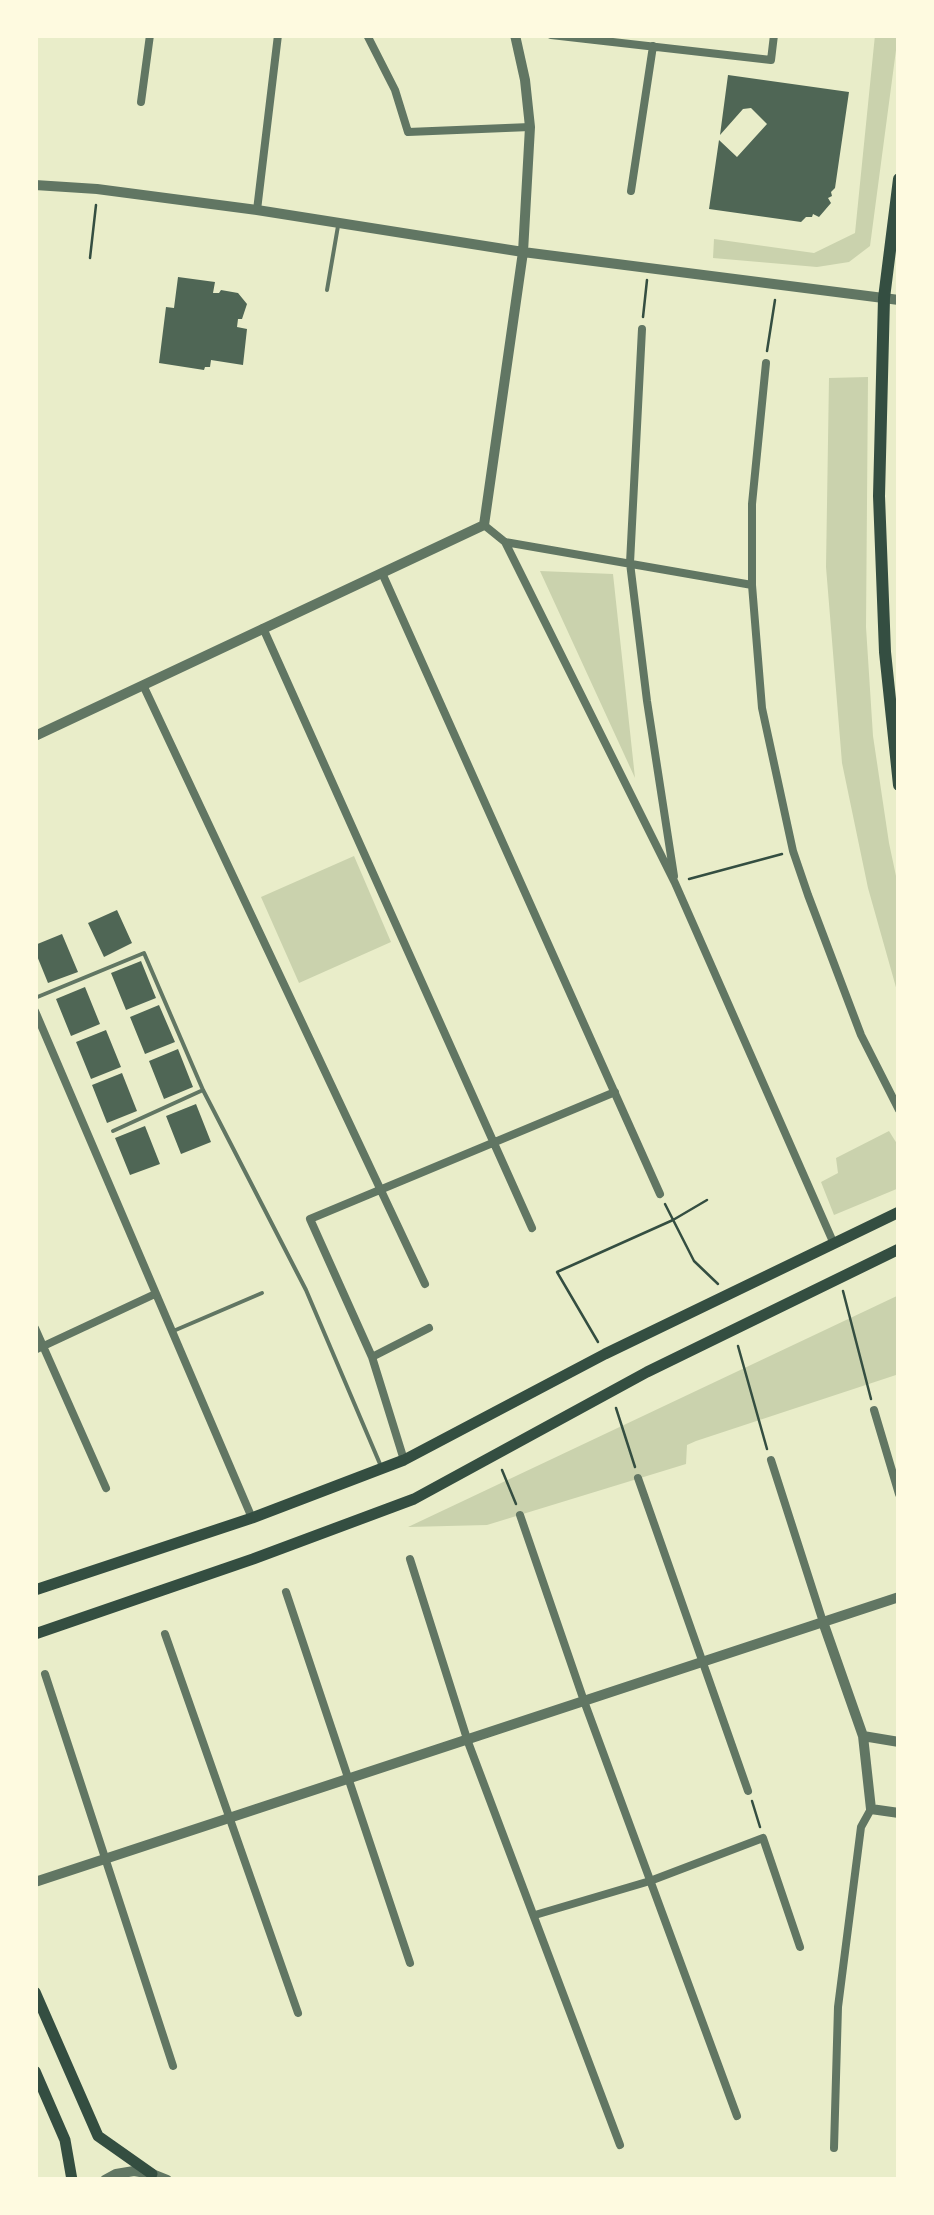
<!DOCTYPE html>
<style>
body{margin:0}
#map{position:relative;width:934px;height:2215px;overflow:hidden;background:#e9edc9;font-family:Commissioner,sans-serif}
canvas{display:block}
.frame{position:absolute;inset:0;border:38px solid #fefae0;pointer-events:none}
</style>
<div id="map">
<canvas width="934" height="2215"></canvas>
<div class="frame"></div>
</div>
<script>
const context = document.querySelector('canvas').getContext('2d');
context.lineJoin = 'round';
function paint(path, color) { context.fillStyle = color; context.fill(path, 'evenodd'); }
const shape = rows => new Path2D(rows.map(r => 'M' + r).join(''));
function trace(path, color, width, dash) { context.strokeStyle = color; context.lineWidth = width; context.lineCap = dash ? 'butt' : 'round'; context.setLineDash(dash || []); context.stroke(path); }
const green = shape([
 [875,35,898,35,870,246,849,262,817,267,713,258,714,239,814,253,855,233],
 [868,377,866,627,873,736,889,843,899,890,899,998,868,888,842,763,826,567,829,378],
 [540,571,613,574,635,778],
 [354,856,391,942,299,983,261,897],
 [889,1131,899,1147,899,1188,834,1215,821,1182,838,1173,836,1158],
 [899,1295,899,1374,696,1441,687,1445,686,1464,487,1525,408,1527]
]);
const building = shape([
 [728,75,849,92,835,188,831,192,832,196,828,198,831,203,819,217,813,214,812,217,806,217,801,222,709,209,719,140,737,157,767,124,751,108,743,109,720,135],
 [178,277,215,282,213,293,219,293,221,290,238,293,247,304,242,319,238,319,237,327,247,329,243,365,211,360,210,367,205,367,204,370,159,363,166,307,174,308],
 [117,910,132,943,104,957,88,923],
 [62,934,78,972,48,983,35,951,35,945],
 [141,961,156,998,126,1010,111,973],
 [85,987,100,1024,71,1036,56,999],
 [159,1005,175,1042,145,1054,130,1017],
 [106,1030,121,1067,91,1079,76,1042],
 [178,1049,193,1087,164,1099,149,1061],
 [122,1073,137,1111,107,1123,92,1085],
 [196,1104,211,1142,181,1154,166,1116],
 [145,1126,160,1164,130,1175,115,1138]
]);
const path = shape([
 [90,258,96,205],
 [643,317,647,280],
 [767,351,775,300],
 [689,879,782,854],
 [665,1204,694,1261,718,1284],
 [843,1291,871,1399],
 [598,1342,557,1272,673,1220,707,1200],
 [738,1346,767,1449],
 [616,1408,635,1467],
 [502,1470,516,1504],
 [752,1801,760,1827]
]);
const service = shape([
 [327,290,338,226],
 [35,998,144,953,203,1090,306,1290,380,1464],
 [113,1131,203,1090],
 [171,1332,262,1293]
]);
const minor = shape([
 [367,35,395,90,408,132,530,127],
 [551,35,771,60,774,35],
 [141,102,150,35],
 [631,191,653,46],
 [257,210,278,35],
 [642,329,630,563,647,701,674,876],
 [766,363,752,504,752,585,762,708,793,851,808,895,861,1035,899,1110],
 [484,525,505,542,752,585],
 [505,542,675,883,834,1244],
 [382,573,660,1194],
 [263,628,532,1228],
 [143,685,425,1284],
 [35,1011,252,1518],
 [35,1328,106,1488],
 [35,1350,155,1294],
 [372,1357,429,1328],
 [874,1410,899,1494],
 [404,1460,372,1357,310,1219,615,1092],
 [771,1460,823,1622],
 [638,1478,748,1791],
 [520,1515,584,1701,737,2116],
 [410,1559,468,1742,620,2145],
 [286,1592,410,1963],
 [165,1634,298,2013],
 [45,1674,173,2066],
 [535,1915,650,1881,763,1838,800,1947],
 [834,2148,838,2007,861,1827,871,1809]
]);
const tertiary = shape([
 [35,185,97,189,257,210,523,252,899,300],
 [35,736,484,525,523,252,530,127,525,80,515,35],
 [823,1622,863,1736,871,1809,899,1813],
 [863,1736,899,1742],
 [35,1882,899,1597],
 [105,2180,116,2174,134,2171,152,2174,167,2180]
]);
const secondary = shape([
 [35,1590,252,1518,404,1460,605,1354,899,1212],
 [35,1634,253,1559,414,1499,647,1372,899,1249],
 [35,1992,98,2136,152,2174],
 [35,2071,65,2140,72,2180]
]);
const primary = shape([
 [899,179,884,298,879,496,885,652,899,785]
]);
paint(green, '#cad2ad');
paint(building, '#4f6655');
trace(path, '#344e41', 2.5);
trace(service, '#617663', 4);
trace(minor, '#617663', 8);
trace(tertiary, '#617663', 10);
trace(secondary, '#344e41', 11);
trace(primary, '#344e41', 12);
</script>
